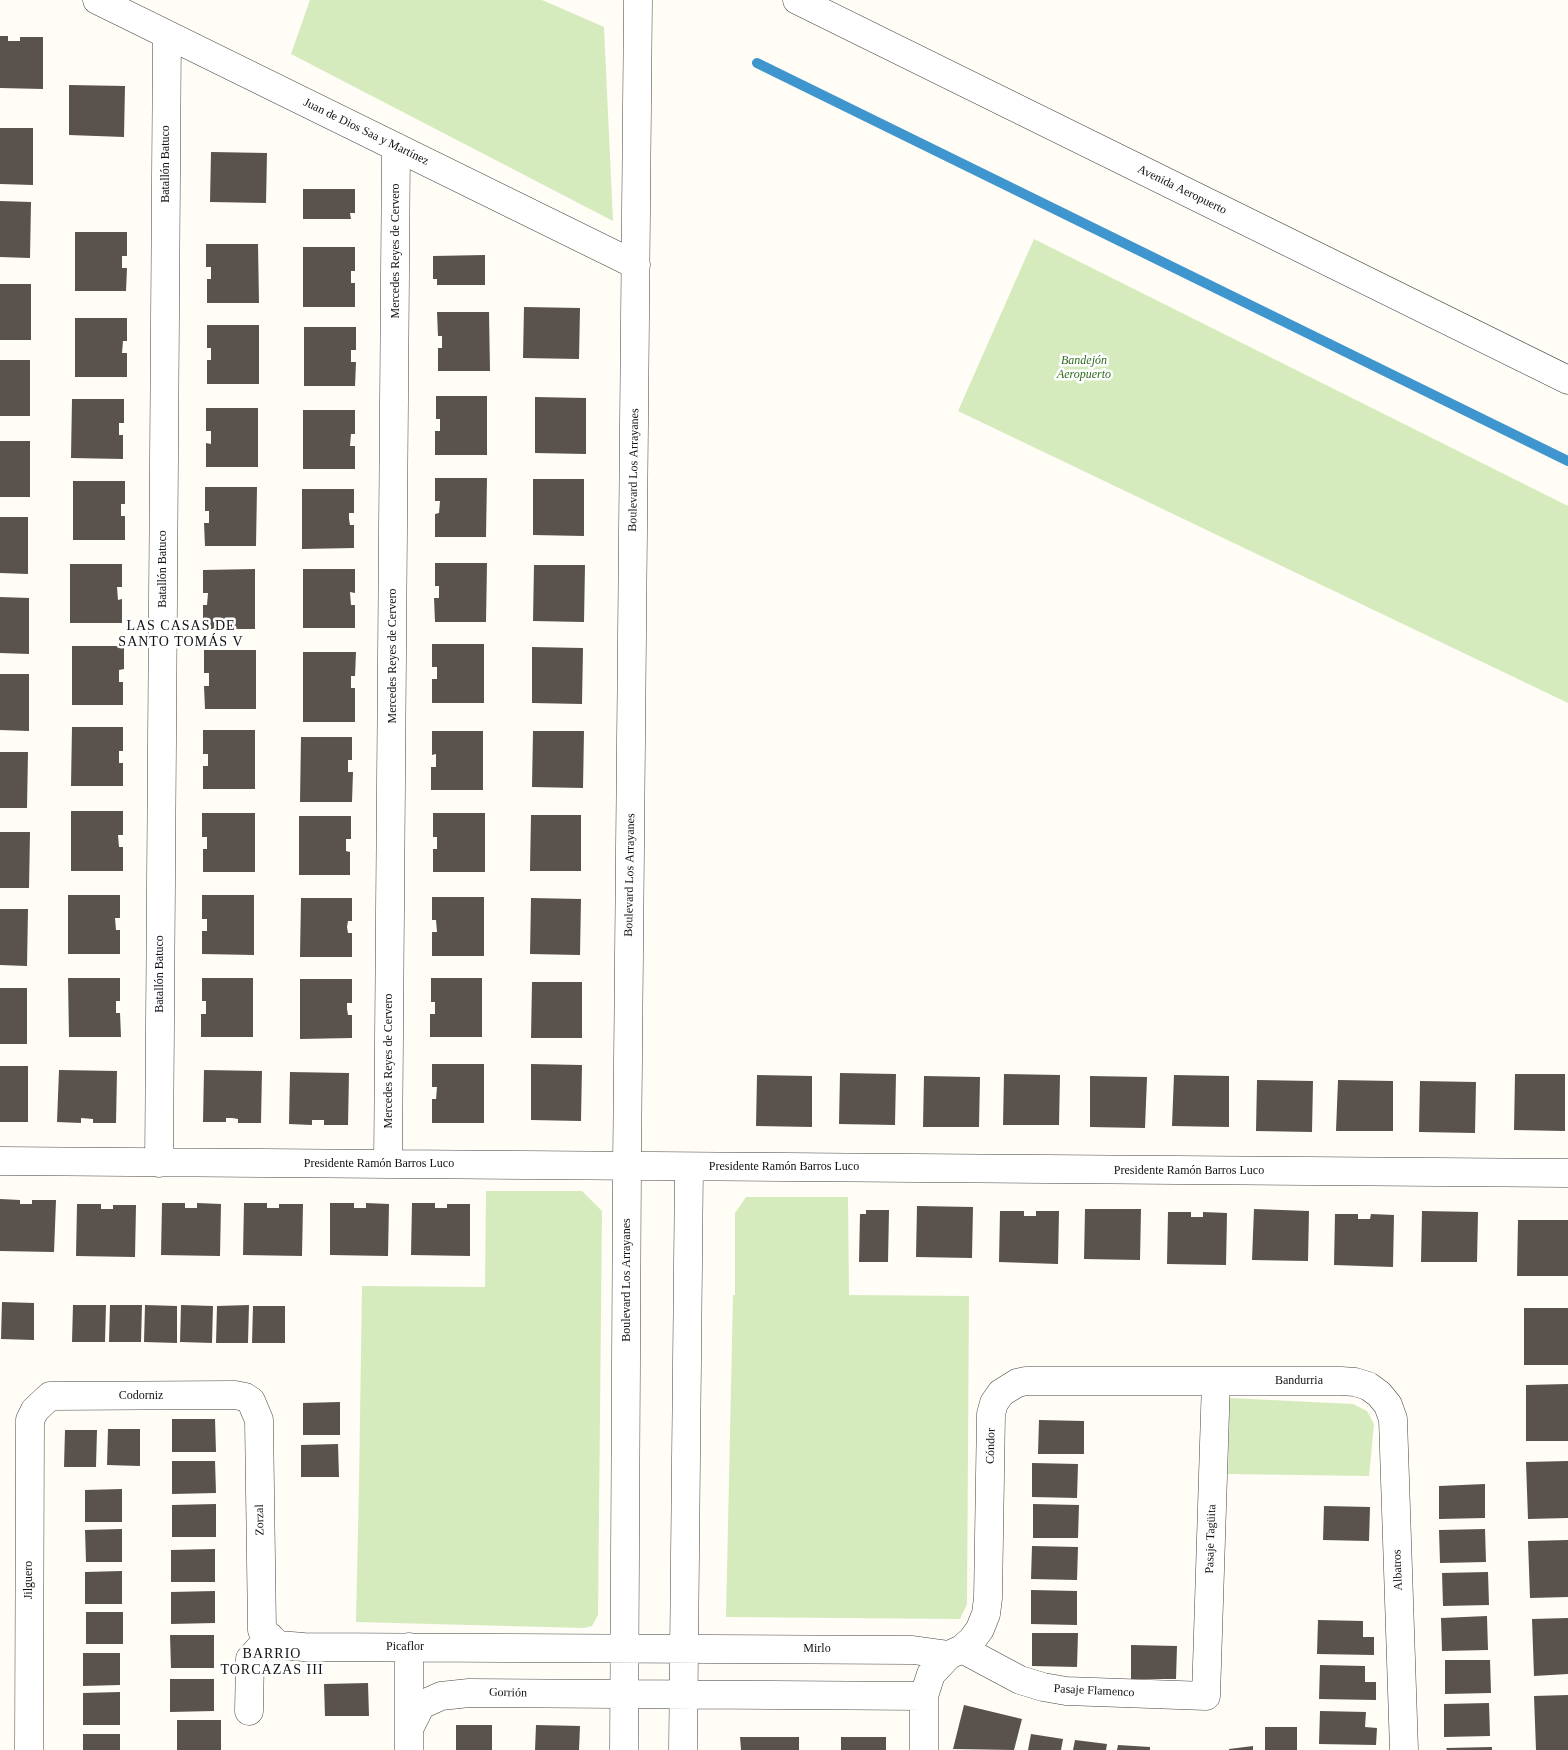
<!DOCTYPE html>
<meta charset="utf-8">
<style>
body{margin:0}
canvas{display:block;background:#fffdf5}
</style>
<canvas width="1568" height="1750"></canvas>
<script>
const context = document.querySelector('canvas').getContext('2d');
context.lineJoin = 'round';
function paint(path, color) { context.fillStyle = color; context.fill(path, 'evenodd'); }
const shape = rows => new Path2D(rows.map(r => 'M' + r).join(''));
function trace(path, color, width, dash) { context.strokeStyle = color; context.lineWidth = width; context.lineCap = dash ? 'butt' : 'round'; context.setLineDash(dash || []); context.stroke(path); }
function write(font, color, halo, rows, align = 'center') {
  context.font = font + ' Georgia,serif'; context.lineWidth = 5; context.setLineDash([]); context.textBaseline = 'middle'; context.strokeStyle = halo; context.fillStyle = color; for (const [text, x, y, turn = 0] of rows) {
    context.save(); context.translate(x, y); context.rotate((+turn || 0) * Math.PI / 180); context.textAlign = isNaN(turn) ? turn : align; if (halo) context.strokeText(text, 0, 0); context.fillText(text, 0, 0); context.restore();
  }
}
const green = shape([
 [310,0,542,0,604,27,613,221,291,54],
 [1034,239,1568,506,1568,703,958,411],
 [486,1191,582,1191,602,1211,598,1615,592,1626,584,1628,356,1622,359,1485,362,1286,485,1287],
 [746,1197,848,1197,849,1295,969,1296,967,1604,960,1619,726,1617,733,1295,735,1295,735,1213],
 [1230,1398,1353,1404,1367,1411,1374,1424,1369,1476,1228,1474]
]);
const stream = shape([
 [757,63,1568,461]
]);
const building = shape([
 [0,36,8,36,8,41,20,41,20,37,43,37,43,89,0,88],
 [69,85,125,86,124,137,69,135],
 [0,128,33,128,33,185,0,184],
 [211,152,267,153,266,203,210,202],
 [303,189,355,189,355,213,350,213,351,219,303,219],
 [0,201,31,202,30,258,0,257],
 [75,232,127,232,127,256,122,256,122,268,127,268,126,291,75,291],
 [206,244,258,244,259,303,207,303,207,279,211,279,211,267,206,267],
 [303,247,355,247,355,271,351,271,351,283,355,283,355,307,303,307],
 [485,255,485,285,437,285,437,279,433,279,433,256],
 [0,284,31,284,31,340,0,340],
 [524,307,580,308,579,359,523,358],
 [437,312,489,312,490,371,438,371,438,348,442,348,442,336,438,336],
 [75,318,127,318,127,341,123,341,122,353,127,353,127,377,75,377],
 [207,325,259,325,259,384,207,384,207,360,211,360,211,348,207,348],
 [304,327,356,327,356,350,351,350,351,362,356,362,355,386,304,386],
 [0,360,30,360,30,416,0,416],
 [436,396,487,396,487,455,435,455,435,431,440,431,440,419,436,419],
 [535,397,586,398,586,454,535,453],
 [72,399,124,399,124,423,119,423,119,435,123,435,123,459,71,458],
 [206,408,258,408,258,467,206,467,206,443,211,444,211,431,206,431],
 [303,410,355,410,355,434,351,434,350,446,355,446,355,469,303,469],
 [0,441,30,441,30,497,0,497],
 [435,478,487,478,486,537,435,537,435,514,439,513,440,501,435,501],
 [533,479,584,479,584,536,533,535],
 [73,481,125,481,125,504,121,504,121,516,125,516,125,540,73,540],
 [205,487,257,487,256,546,205,546,204,523,209,523,209,511,205,511],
 [302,489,354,489,354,513,349,513,349,519,350,525,354,525,354,548,302,549],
 [0,517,28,517,28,574,0,573],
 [435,563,487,563,486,622,435,622,434,598,439,598,439,586,435,586],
 [70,564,122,564,122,587,117,587,118,600,122,599,122,623,70,623],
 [534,565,585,565,584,622,533,621],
 [255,569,255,629,203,629,203,605,207,605,208,593,203,593,203,570],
 [303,569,355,569,355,593,350,592,351,605,355,605,355,628,303,628],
 [0,597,29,598,29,654,0,653],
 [432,644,484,644,484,703,432,703,432,679,437,679,437,667,432,667],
 [72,646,124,646,124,669,119,670,119,682,123,682,123,705,72,705],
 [532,647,583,648,582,704,532,703],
 [204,650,256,650,256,709,205,709,204,686,209,686,209,673,204,673],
 [303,652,356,652,355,676,351,676,351,688,355,688,355,722,303,722],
 [0,674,29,674,29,731,0,730],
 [72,727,123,727,123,751,119,751,119,763,123,763,123,786,71,786],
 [203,730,255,730,255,789,203,789,203,766,208,766,208,754,203,754],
 [432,731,483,731,483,790,431,790,431,767,436,767,436,754,432,755],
 [533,731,584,731,583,788,532,787],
 [301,737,352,737,352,760,348,760,348,772,353,772,352,802,300,802],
 [0,752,28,752,27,808,0,808],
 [71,811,123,811,123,835,118,835,119,847,123,847,123,871,71,871],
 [202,813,255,813,255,872,203,872,203,849,207,849,207,837,202,837],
 [433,813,485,813,485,872,433,872,433,849,437,849,437,837,433,837],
 [531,815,581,815,581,871,530,871],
 [299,816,351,816,351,839,346,839,346,851,350,852,350,875,299,875],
 [0,832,30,832,29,888,0,888],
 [68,895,120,895,120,918,115,918,116,930,120,930,120,954,68,954],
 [202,895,254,895,254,955,202,954,202,931,207,931,207,919,202,919],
 [432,897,484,897,484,956,432,956,432,932,437,932,436,920,432,920],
 [301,898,352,898,352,921,348,921,347,927,348,933,352,933,352,957,300,957],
 [531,898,581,899,580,955,530,954],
 [0,909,28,909,27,966,0,965],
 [68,978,120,978,120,1001,116,1001,116,1013,120,1013,121,1037,69,1037],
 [202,978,253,978,253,1037,201,1037,201,1014,206,1014,206,1001,202,1001],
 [431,978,482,978,482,1037,430,1037,430,1014,435,1014,435,1002,431,1002],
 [300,979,352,979,352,1003,347,1003,347,1009,348,1015,352,1015,352,1038,300,1039],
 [532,982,582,982,582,1038,531,1038],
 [0,988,27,988,27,1044,0,1044],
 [432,1064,484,1064,484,1123,432,1123,432,1099,436,1099,437,1087,432,1087],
 [531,1064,582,1065,581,1121,531,1120],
 [0,1066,28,1066,28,1122,0,1122],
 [59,1070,117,1071,116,1123,93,1123,93,1119,81,1118,81,1123,57,1122],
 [204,1070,262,1071,261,1123,238,1123,238,1119,232,1118,226,1118,226,1122,203,1122],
 [290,1072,349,1073,348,1125,324,1125,324,1120,312,1120,312,1125,289,1124],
 [840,1073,896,1074,895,1125,839,1124],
 [1004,1074,1060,1075,1059,1125,1003,1125],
 [1515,1074,1565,1074,1565,1131,1514,1130],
 [757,1075,812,1076,812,1127,756,1126],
 [1174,1075,1229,1076,1229,1127,1172,1126],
 [924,1076,980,1077,979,1127,923,1127],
 [1090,1076,1147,1077,1145,1128,1090,1127],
 [1257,1080,1313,1081,1312,1132,1256,1131],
 [1338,1080,1393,1081,1393,1131,1336,1131],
 [1420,1081,1476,1082,1475,1133,1419,1132],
 [0,1199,20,1200,20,1204,32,1204,32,1200,56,1200,54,1252,0,1251],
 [162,1203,185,1203,185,1208,197,1208,197,1203,221,1204,220,1256,161,1255],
 [244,1203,267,1203,267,1208,279,1208,279,1204,303,1204,302,1256,243,1255],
 [330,1203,354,1203,354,1208,366,1208,366,1203,389,1204,388,1256,330,1255],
 [412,1203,435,1203,435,1208,447,1208,447,1204,470,1204,470,1256,411,1255],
 [77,1204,101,1204,101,1209,113,1209,113,1205,136,1205,135,1257,76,1256],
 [917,1206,973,1207,972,1258,916,1257],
 [1085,1209,1141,1209,1140,1260,1084,1259],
 [1254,1209,1309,1211,1308,1261,1252,1260],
 [866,1210,889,1210,888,1262,859,1262,860,1214,866,1214],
 [1000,1211,1024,1211,1024,1216,1036,1216,1036,1211,1059,1211,1058,1264,999,1262],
 [1422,1211,1478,1212,1477,1262,1421,1262],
 [1168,1212,1191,1212,1191,1217,1203,1217,1203,1212,1227,1213,1226,1265,1167,1264],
 [1335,1214,1358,1214,1358,1219,1370,1219,1371,1214,1394,1215,1393,1267,1334,1265],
 [1518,1220,1568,1220,1568,1276,1517,1276],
 [2,1302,34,1303,34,1340,1,1339],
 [73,1305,106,1305,105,1342,72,1342],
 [110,1305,142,1305,141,1342,109,1342],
 [145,1305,177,1306,177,1343,144,1342],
 [181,1305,213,1306,212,1343,180,1342],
 [249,1305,248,1343,216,1343,217,1306],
 [253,1306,285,1306,285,1343,252,1343],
 [1524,1308,1568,1308,1568,1365,1524,1365],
 [1568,1384,1568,1441,1526,1441,1526,1385],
 [340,1402,340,1435,303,1435,303,1403],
 [172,1419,215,1419,216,1452,172,1452],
 [1039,1420,1084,1421,1084,1454,1038,1454],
 [108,1429,140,1429,140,1466,107,1465],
 [65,1430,97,1430,96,1467,64,1467],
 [338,1444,339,1477,301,1477,301,1445],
 [172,1461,215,1461,216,1493,172,1494],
 [1568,1461,1568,1518,1528,1519,1526,1462],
 [1032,1463,1078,1464,1077,1498,1032,1497],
 [1485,1484,1485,1518,1439,1519,1439,1486],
 [122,1489,122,1522,85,1522,85,1490],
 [216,1504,216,1537,172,1537,172,1505],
 [1033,1504,1079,1505,1078,1538,1033,1538],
 [1324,1506,1370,1507,1369,1541,1323,1540],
 [122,1529,122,1562,86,1562,85,1530],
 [1485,1529,1486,1562,1440,1563,1439,1530],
 [1568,1540,1568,1597,1530,1598,1528,1541],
 [1032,1546,1078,1547,1077,1580,1031,1579],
 [215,1549,215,1582,171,1582,171,1550],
 [122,1571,122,1604,85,1604,85,1572],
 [1488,1572,1489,1605,1443,1606,1442,1573],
 [1031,1590,1077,1591,1077,1625,1031,1624],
 [215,1591,215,1623,171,1624,171,1592],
 [86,1612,123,1612,123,1644,86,1644],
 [1487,1616,1488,1650,1442,1651,1441,1618],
 [1568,1618,1568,1674,1534,1676,1532,1619],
 [1318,1620,1363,1621,1363,1637,1374,1637,1374,1655,1317,1654],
 [1032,1633,1078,1633,1077,1667,1032,1666],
 [170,1635,214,1635,214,1668,171,1668],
 [1131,1645,1177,1646,1176,1679,1131,1679],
 [83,1653,120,1653,120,1685,83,1686],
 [1445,1660,1490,1660,1491,1693,1445,1694],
 [1320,1665,1365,1666,1365,1682,1376,1682,1376,1700,1319,1699],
 [170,1679,214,1679,214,1711,170,1712],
 [368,1683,369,1716,325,1716,324,1684],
 [120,1692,120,1725,83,1725,83,1693],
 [1568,1695,1568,1750,1536,1750,1534,1696],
 [1489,1703,1490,1736,1444,1737,1444,1704],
 [964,1705,1022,1719,1014,1750,953,1749],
 [1320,1711,1366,1712,1365,1727,1377,1728,1376,1745,1319,1744],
 [177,1720,221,1720,221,1750,177,1750],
 [456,1725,492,1725,492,1750,456,1750],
 [536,1725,580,1726,579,1750,535,1750],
 [1265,1727,1297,1727,1297,1750,1265,1750],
 [83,1734,120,1734,120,1750,83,1750],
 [1031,1734,1063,1739,1061,1750,1028,1750],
 [740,1737,799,1737,799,1750,741,1750],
 [841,1737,886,1737,886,1750,841,1750],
 [1075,1740,1107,1744,1106,1750,1073,1750],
 [1118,1745,1150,1747,1150,1750,1117,1750],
 [1253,1746,1253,1750,1229,1750,1229,1749],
 [1492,1747,1492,1750,1447,1750,1446,1748]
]);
const minor = shape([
 [97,0,636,265],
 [797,0,1568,380],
 [0,1161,1568,1173],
 [159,1163,167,35],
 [388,1164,396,147],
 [962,1649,1020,1680,1043,1687,1066,1691,1206,1696,1216,1381],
 [249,1711,250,1659,270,1637],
 [409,1729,421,1705,441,1696,469,1693,924,1696],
 [29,1750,30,1420,35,1410,50,1396,235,1395,245,1397,251,1401,259,1420,262,1630,278,1645,304,1647,913,1650,949,1655],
 [409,1750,409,1647],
 [624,1750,627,1166,638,0],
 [683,1750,689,1167],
 [924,1750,924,1696,931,1674,949,1655,962,1649,972,1640,980,1629,986,1614,988,1598,991,1414,994,1403,1001,1393,1017,1383,1026,1381,1341,1381,1355,1382,1368,1386,1379,1394,1388,1405,1393,1419,1404,1750]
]);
const streetNames = [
 ["Juan de Dios Saa y Martínez",366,132,26],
 ["Batallón Batuco",166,164,-90],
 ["Avenida Aeropuerto",1182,190,26],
 ["Mercedes Reyes de Cervero",396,251,-90],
 ["Boulevard Los Arrayanes",634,470,-89],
 ["Batallón Batuco",163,569,-90],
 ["Mercedes Reyes de Cervero",393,656,-90],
 ["Boulevard Los Arrayanes",630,875,-89],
 ["Batallón Batuco",160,974,-90],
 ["Mercedes Reyes de Cervero",389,1061,-90],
 ["Presidente Ramón Barros Luco",379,1164],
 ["Presidente Ramón Barros Luco",784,1167],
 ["Presidente Ramón Barros Luco",1189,1171],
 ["Boulevard Los Arrayanes",627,1280,-90],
 ["Bandurria",1299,1381],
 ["Codorniz",141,1396],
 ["Cóndor",991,1446,-89],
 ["Zorzal",260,1520,-91],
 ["Pasaje Tagüita",1211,1539,-88],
 ["Albatros",1398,1570,-92],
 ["Jilguero",29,1580,-90],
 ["Picaflor",405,1647],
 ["Mirlo",817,1649],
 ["Pasaje Flamenco",1094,1691,3],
 ["Gorrión",508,1693,1]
];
const parkNames = [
 ["Bandejón",1084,361],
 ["Aeropuerto",1084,375]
];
const neighbourhoodNames = [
 ["LAS CASAS DE",181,626],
 ["SANTO TOMÁS V",181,642],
 ["BARRIO",272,1654],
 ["TORCAZAS III",272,1670]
];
paint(green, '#d5ebbd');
trace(stream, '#3f96cf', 10);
paint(building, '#5a524d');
trace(minor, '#444', 29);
trace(minor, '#fff', 28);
write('12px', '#111', '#fff', streetNames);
write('italic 12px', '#2f6b1f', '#fff', parkNames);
context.letterSpacing = '1px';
write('14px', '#111', '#fff', neighbourhoodNames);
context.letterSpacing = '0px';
</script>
